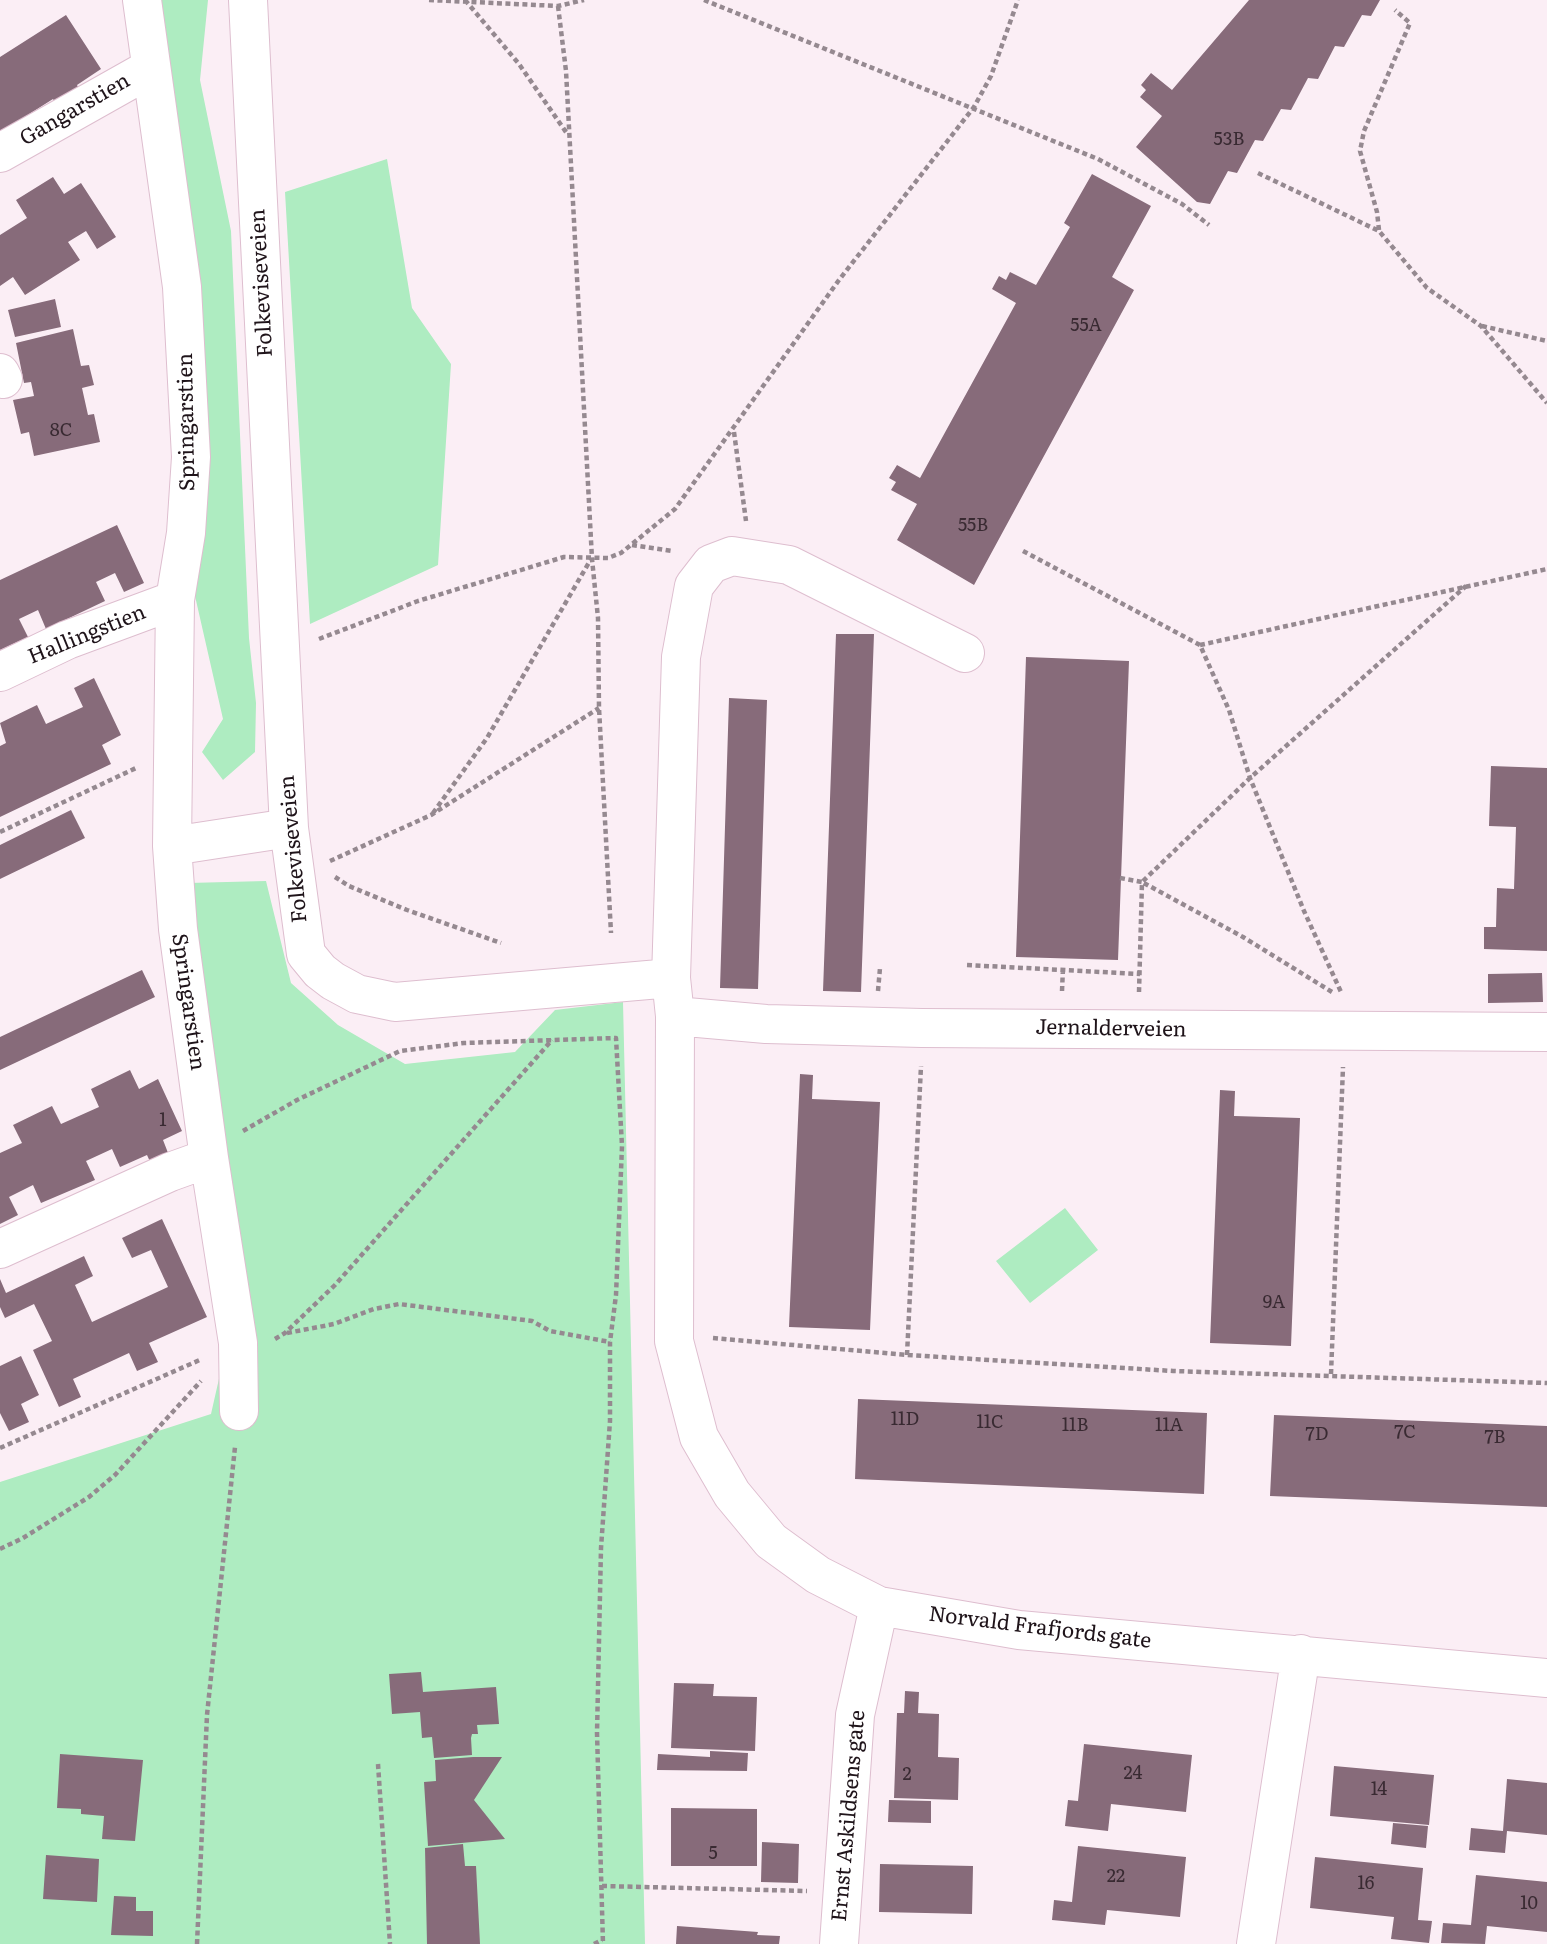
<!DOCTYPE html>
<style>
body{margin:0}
canvas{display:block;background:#fbeef5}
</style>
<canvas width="1547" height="1944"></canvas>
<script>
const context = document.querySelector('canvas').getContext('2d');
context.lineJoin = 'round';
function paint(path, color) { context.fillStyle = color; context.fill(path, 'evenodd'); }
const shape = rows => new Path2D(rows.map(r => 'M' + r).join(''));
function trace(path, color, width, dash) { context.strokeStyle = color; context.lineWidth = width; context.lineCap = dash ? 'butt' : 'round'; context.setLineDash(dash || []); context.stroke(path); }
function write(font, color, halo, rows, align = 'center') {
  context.font = font + ' Literata,serif'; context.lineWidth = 7; context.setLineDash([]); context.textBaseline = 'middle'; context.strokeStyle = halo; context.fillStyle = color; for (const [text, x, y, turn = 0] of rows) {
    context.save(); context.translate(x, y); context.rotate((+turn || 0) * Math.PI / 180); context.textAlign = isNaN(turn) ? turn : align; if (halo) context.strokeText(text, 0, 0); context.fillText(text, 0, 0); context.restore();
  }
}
const green = shape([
 [159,0,208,0,200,80,231,231,249,638,256,703,255,752,223,780,202,752,223,719,195,596],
 [387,159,412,308,451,364,438,565,310,624,285,192],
 [266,881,291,983,338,1025,405,1064,515,1052,555,1010,623,1002,645,1944,0,1944,0,1482,211,1414,242,1277,188,883],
 [1065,1208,1098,1250,1030,1303,996,1261]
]);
const building = shape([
 [1249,0,1380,0,1371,16,1362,15,1344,47,1335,46,1318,79,1308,78,1291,110,1281,109,1263,141,1255,140,1237,173,1228,171,1210,204,1197,202,1136,147,1162,116,1140,97,1146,90,1141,85,1151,73,1172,90],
 [66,15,101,69,77,85,82,95,59,109,53,99,4,130,0,146,0,57],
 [1092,174,1151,206,1112,277,1134,290,974,585,897,540,917,504,891,490,896,482,889,478,897,465,920,478,1016,303,992,289,999,276,1006,280,1010,272,1036,285,1070,227,1064,223],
 [53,177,64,194,81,183,116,237,97,249,86,231,68,242,80,260,25,295,13,277,0,286,0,235,27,218,16,200],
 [55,299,61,327,15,337,8,310],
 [73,329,81,366,89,365,94,385,82,388,88,415,94,414,100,442,34,456,29,432,21,434,13,400,34,396,31,382,24,383,16,343],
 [117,525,144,583,124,592,115,573,96,582,105,601,46,629,38,610,19,619,28,637,0,650,0,580],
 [836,634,874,634,861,992,823,991],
 [1026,657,1129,661,1118,960,1016,957],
 [94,678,121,735,102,745,111,764,0,817,0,746,6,743,0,723,37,705,46,724,83,707,74,688],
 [729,698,767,700,758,989,720,988],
 [1491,766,1547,768,1547,951,1484,949,1484,927,1496,927,1497,888,1514,889,1516,827,1489,826],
 [71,810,85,838,0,879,0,845],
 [142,970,155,997,0,1070,0,1037],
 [1542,973,1543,1002,1488,1003,1488,974],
 [130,1070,139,1089,158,1079,182,1131,163,1140,170,1158,152,1166,147,1155,120,1167,112,1149,86,1161,95,1180,41,1203,33,1185,9,1197,18,1215,0,1224,0,1153,22,1143,13,1125,52,1106,61,1124,99,1107,91,1089],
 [800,1074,813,1075,812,1099,880,1102,870,1330,789,1327],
 [1220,1090,1235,1091,1234,1116,1300,1118,1291,1346,1210,1343],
 [162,1219,207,1317,149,1343,158,1362,137,1371,129,1353,73,1379,81,1397,59,1407,33,1350,52,1341,34,1304,5,1318,0,1307,0,1279,6,1293,84,1256,93,1276,75,1285,92,1322,168,1287,151,1250,132,1258,122,1238],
 [21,1356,39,1395,21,1404,29,1422,9,1431,0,1413,0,1366],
 [858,1399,1207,1413,1204,1494,855,1479],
 [1274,1415,1547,1426,1547,1507,1270,1496],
 [421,1672,423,1692,496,1687,499,1724,477,1725,478,1734,472,1734,471,1738,472,1755,434,1758,432,1737,422,1738,420,1712,392,1714,389,1674],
 [674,1683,714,1684,713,1696,757,1697,755,1751,671,1748],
 [905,1691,919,1692,918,1713,939,1714,938,1757,959,1758,958,1800,894,1798,897,1713,904,1713],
 [1084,1744,1192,1755,1186,1812,1111,1804,1108,1831,1065,1826,1068,1800,1078,1801],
 [710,1751,748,1753,747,1771,657,1770,658,1754,710,1757],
 [60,1754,143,1760,135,1841,102,1839,104,1816,81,1814,81,1809,57,1808],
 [473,1757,502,1757,474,1800,505,1839,428,1846,424,1782,436,1781,435,1760],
 [1334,1766,1434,1775,1429,1825,1330,1816],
 [1507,1779,1547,1783,1547,1835,1507,1831,1505,1853,1469,1850,1471,1828,1503,1831],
 [889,1800,931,1801,931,1823,888,1822],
 [671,1808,757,1809,757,1866,671,1866],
 [1393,1823,1428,1826,1426,1848,1391,1844],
 [762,1842,799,1844,798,1883,761,1882],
 [463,1844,465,1866,476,1866,480,1944,427,1944,425,1848],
 [1078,1846,1186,1857,1180,1917,1107,1910,1105,1925,1052,1920,1054,1900,1072,1902],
 [46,1855,99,1859,97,1902,43,1899],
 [1315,1857,1423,1868,1418,1920,1432,1921,1429,1943,1391,1939,1394,1917,1310,1908],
 [880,1864,973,1866,972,1914,879,1912],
 [1476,1875,1547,1882,1547,1932,1487,1926,1485,1944,1441,1943,1443,1923,1471,1925],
 [114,1896,136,1897,136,1911,153,1911,153,1936,111,1935],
 [677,1926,758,1932,757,1935,780,1936,779,1944,676,1944]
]);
const path = shape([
 [429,0,558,6,584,0],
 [465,0,519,64,568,135],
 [704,0,1098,159,1182,204,1209,225],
 [558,6,566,71,592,559,598,618,599,708,611,933],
 [1258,173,1379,231,1427,288,1481,326,1547,403],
 [1379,230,1377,212,1360,151,1364,131,1410,23,1395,10],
 [1482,326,1547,341],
 [734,432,746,521],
 [632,545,672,551],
 [1023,551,1200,645,1229,710,1250,778,1304,911,1341,992],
 [319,639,418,601,564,557,608,558,621,553,675,509,839,280,974,107,991,76,1018,0],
 [1200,645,1547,569],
 [433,813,487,738,591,559],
 [0,832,136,768],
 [330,861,431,815,599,708],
 [335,877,349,886,407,910,501,943],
 [1120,878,1142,882,1139,992],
 [967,965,1140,974],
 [878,991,880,968],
 [1062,991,1063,968],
 [1332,992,1243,937,1142,882,1250,778,1466,586],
 [243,1131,297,1100,400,1051,464,1043,616,1038,622,1146,616,1295,610,1342,610,1421,601,1548,597,1733,603,1944],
 [287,1333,334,1324,374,1309,399,1304,532,1321,550,1331,610,1342],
 [713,1338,907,1355,1173,1371,1547,1383],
 [275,1339,285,1333,335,1285,552,1040],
 [907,1355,921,1066],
 [1331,1374,1343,1067],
 [0,1448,202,1359],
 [0,1549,23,1538,89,1497,115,1475,201,1381],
 [378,1764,390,1944],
 [602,1886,807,1891],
 [197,1944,207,1715,235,1447],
 [594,1944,602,1940]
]);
const minor = shape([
 [142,0,182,287,191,457,186,533,175,600,172,846,178,929,209,1158],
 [248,0,289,828,306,954,320,971,333,981,357,994,395,1002,671,978,675,1016,674,1341,699,1437,732,1494,771,1541,818,1575,879,1606,1019,1630,1547,1678],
 [0,153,151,68],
 [0,373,3,379],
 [0,672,67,640,175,600],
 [172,846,289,828],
 [671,978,681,657,694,586,711,564,732,556,789,565,965,653],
 [675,1016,766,1024,922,1028,1547,1032],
 [0,1249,170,1172,209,1158,238,1343,239,1411],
 [839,1944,855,1715,879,1606],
 [1256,1944,1301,1654]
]);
const numberNames = [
 ["53B",1229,140],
 ["55A",1086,326],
 ["8C",61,431],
 ["55B",973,526],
 ["1",163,1121],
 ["9A",1274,1303],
 ["11D",905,1420],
 ["11C",990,1423],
 ["11B",1075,1426],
 ["11A",1169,1426],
 ["7C",1405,1433],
 ["7D",1317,1435],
 ["7B",1495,1438],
 ["24",1133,1774],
 ["2",907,1775],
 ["14",1379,1790],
 ["5",713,1854],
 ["22",1116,1877],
 ["16",1366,1884],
 ["10",1529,1904]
];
const streetNames = [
 ["Gangarstien",75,110,-30],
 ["Folkeviseveien",262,283,-93],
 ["Springarstien",187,422,-91],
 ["Hallingstien",87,635,-22],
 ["Folkeviseveien",294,849,-95],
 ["Springarstien",188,1002,82],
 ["Jernalderveien",1111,1029,1],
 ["Norvald Frafjords gate",1040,1628,7],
 ["Ernst Askildsens gate",849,1816,-85]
];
paint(green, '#aeecc1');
paint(building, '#876b7a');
trace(minor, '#debecf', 40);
trace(path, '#958990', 4.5, [5, 3.5]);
trace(minor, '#fff', 38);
write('18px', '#392a32', null, numberNames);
write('21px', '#1f141a', '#fff', streetNames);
</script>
